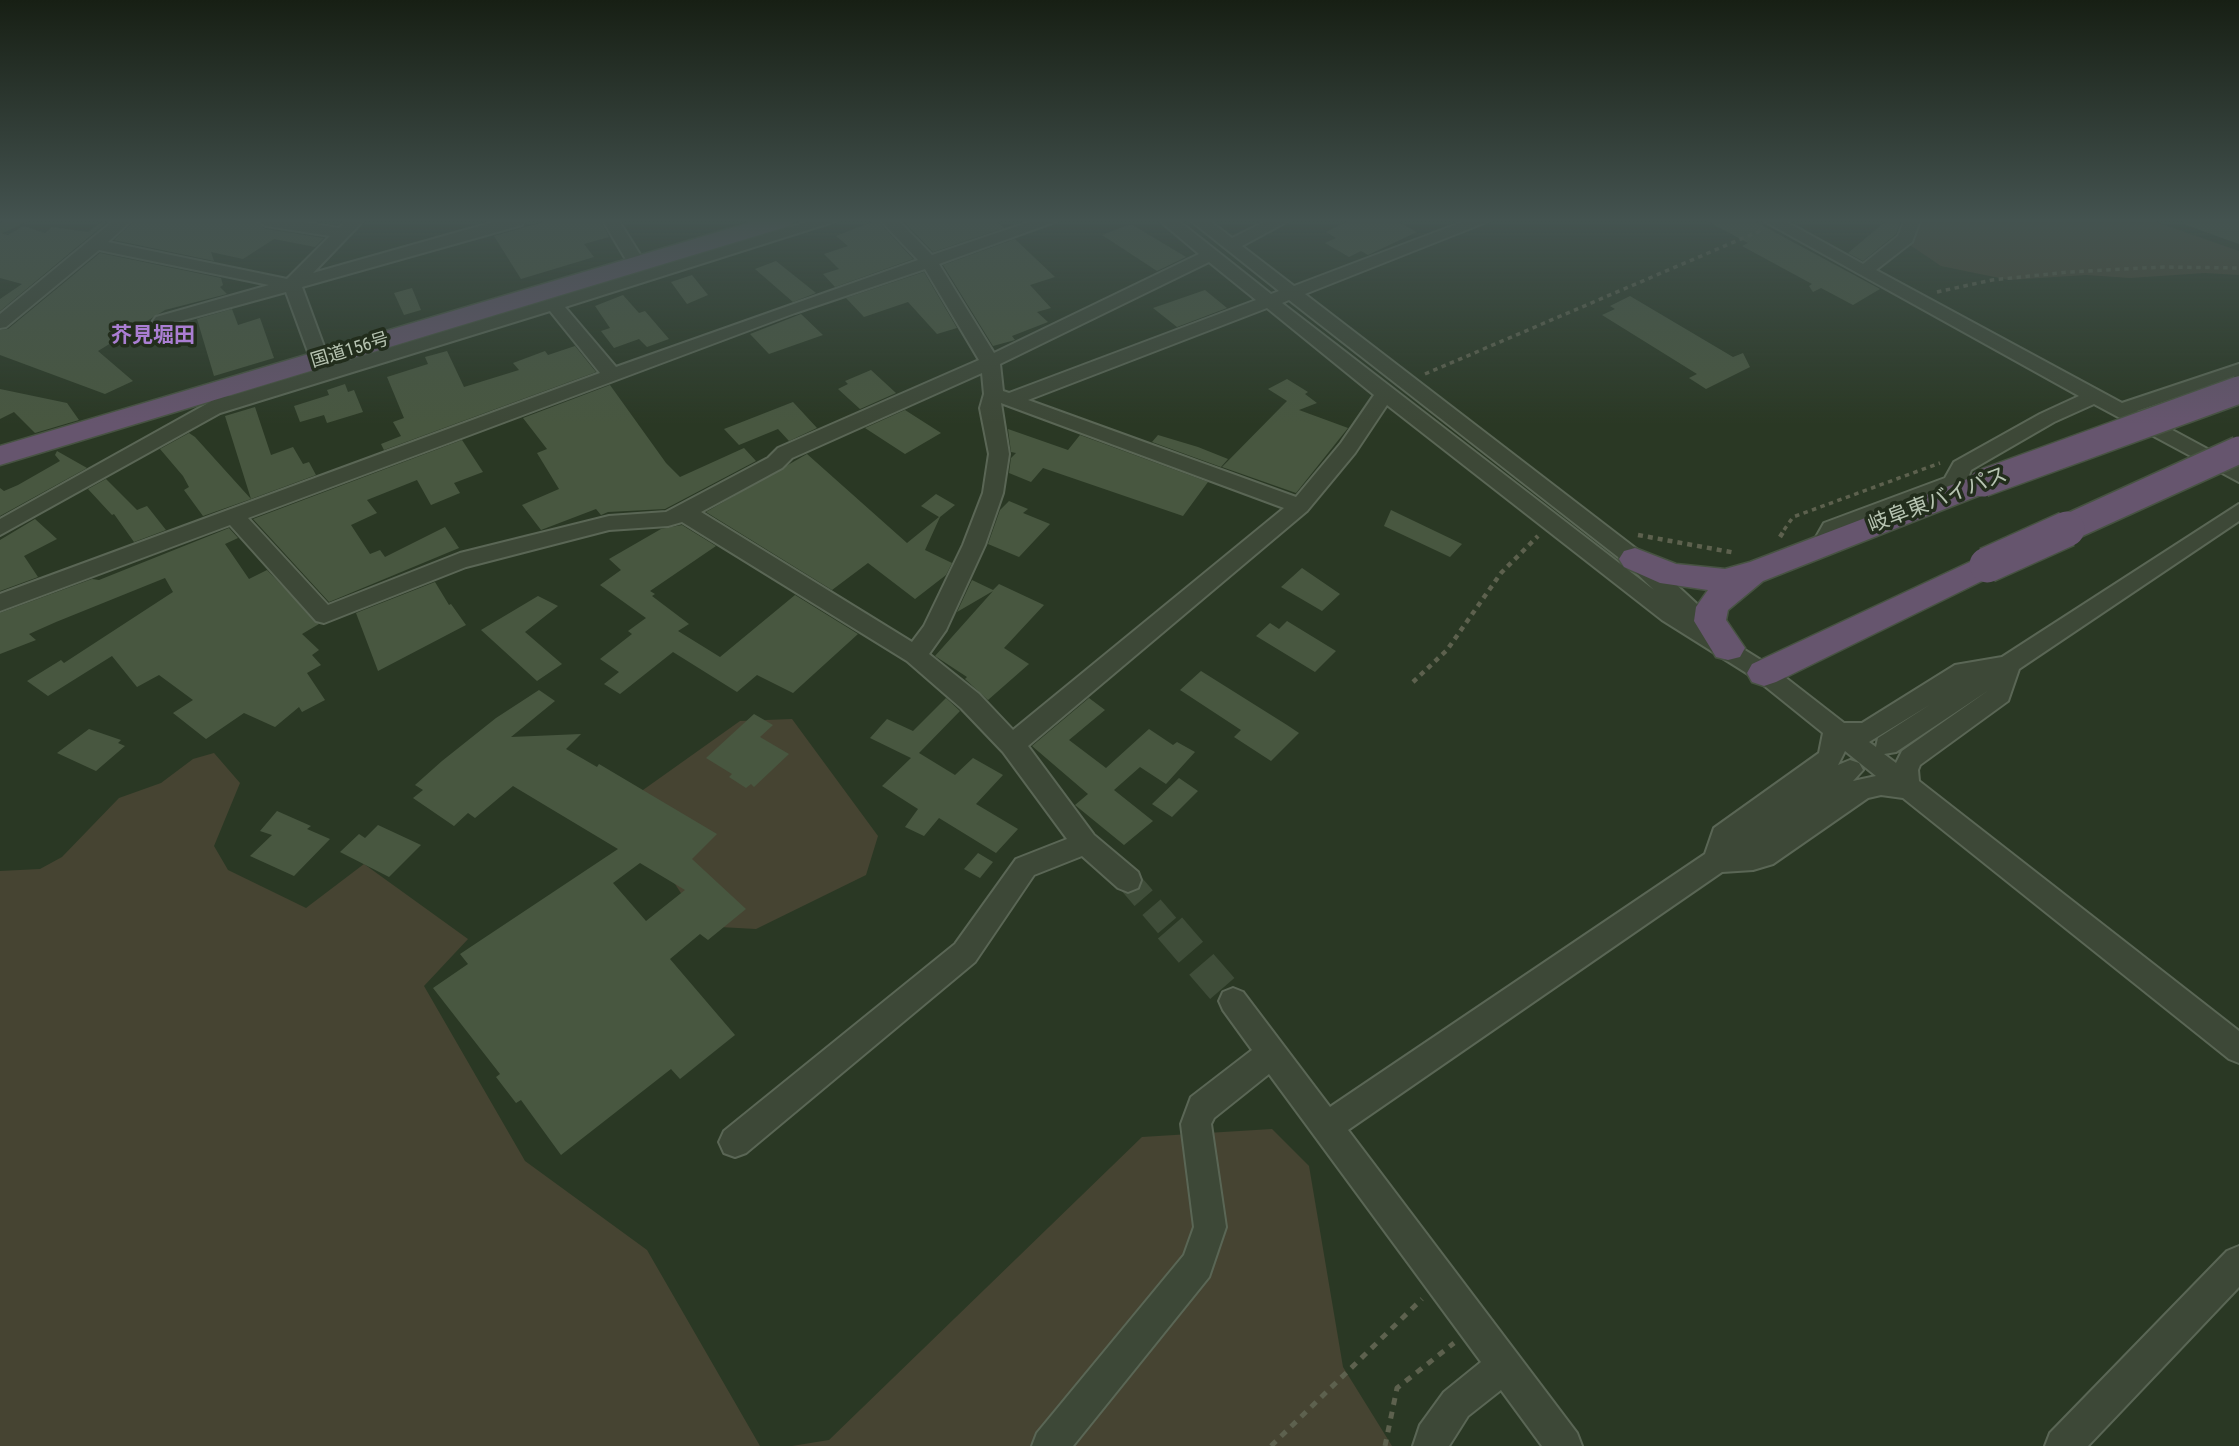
<!DOCTYPE html>
<meta charset="utf-8">
<style>
body{margin:0}
canvas{display:block;background:#2a3824}
</style>
<canvas width="2239" height="1446"></canvas>
<script>
const context = document.querySelector('canvas').getContext('2d');
context.lineJoin = 'round';
function paint(path, color) { context.fillStyle = color; context.fill(path, 'evenodd'); }
const shape = rows => new Path2D(rows.map(r => 'M' + r).join(''));
function trace(path, color, width, dash) { context.strokeStyle = color; context.lineWidth = width; context.lineCap = dash ? 'butt' : 'round'; context.setLineDash(dash || []); context.stroke(path); }
function write(font, color, halo, rows, align = 'center') {
  context.font = font + ' "Roboto Condensed","Noto Sans JP",sans-serif'; context.lineWidth = 7; context.setLineDash([]); context.textBaseline = 'middle'; context.strokeStyle = halo; context.fillStyle = color; for (const [text, x, y, turn = 0] of rows) {
    context.save(); context.translate(x, y); context.rotate((+turn || 0) * Math.PI / 180); context.textAlign = isNaN(turn) ? turn : align; if (halo) context.strokeText(text, 0, 0); context.fillText(text, 0, 0); context.restore();
  }
}
const green = shape([
 [1914,221,2153,221,2239,251,2239,275,2205,273,2130,278,2086,275,2009,280,1941,266,1904,241],
 [792,719,878,836,866,875,756,929,702,926,634,820,643,790,740,721],
 [214,753,240,783,214,846,228,870,306,908,364,864,468,939,424,986,525,1161,647,1250,760,1446,0,1446,0,871,40,869,62,857,119,798,161,783,193,759],
 [1272,1129,1309,1166,1343,1367,1392,1446,792,1446,829,1440,1142,1137]
]);
const canal = shape([
 [5,221,29,221,0,234,0,223,5,221]
]);
const building = shape([
 [134,221,255,221,266,229,324,238,315,247,274,239,243,259,211,252,214,261,114,240],
 [546,221,601,221,609,237,584,244,594,257,521,279,494,236],
 [874,221,878,221,913,259,835,287,823,274,839,269,824,254,848,246,836,236],
 [903,221,997,221,1004,228,933,252],
 [1348,221,1397,221,1417,232,1368,255,1361,251,1349,257,1325,243,1336,238,1326,232],
 [1707,221,1754,221,1880,289,1853,305,1821,288,1813,292,1809,286,1812,284,1742,246,1748,243],
 [1886,221,1901,221,1896,234,1863,261,1848,253],
 [2183,221,2239,221,2239,244,2183,224],
 [101,222,107,222,0,311,0,299,22,284,0,278,0,233,8,235,24,226,45,233,52,227,88,232],
 [1131,224,1186,257,1157,271,1102,235],
 [1015,239,1055,277,1030,285,1051,308,1037,312,1048,322,1012,336,1015,340,993,346,943,265],
 [100,253,221,278,223,285,220,287,227,294,165,310,98,351,133,381,105,394,0,355,0,330,8,329],
 [776,261,816,293,793,302,755,269],
 [924,272,957,328,937,334,908,302,864,317,846,298],
 [692,275,708,295,687,304,671,282],
 [412,288,421,310,404,315,394,293],
 [1205,290,1227,308,1177,327,1153,308],
 [623,295,639,313,645,311,669,339,647,347,639,339,614,348,601,331,610,328,595,306],
 [1630,296,1733,357,1743,353,1750,367,1706,389,1689,378,1697,374,1602,315,1615,309,1610,306],
 [232,309,238,325,260,318,274,358,214,376,197,319],
 [801,314,823,335,769,354,750,334],
 [575,346,596,372,384,450,381,444,401,436,393,422,404,418,387,377,428,364,425,357,447,351,464,387,519,370,513,363,545,351,548,355],
 [871,370,896,393,860,409,838,389,848,384,845,381],
 [1287,379,1308,392,1305,394,1317,403,1299,410,1348,428,1296,493,1222,467,1287,401,1268,389],
 [345,384,348,392,354,390,363,412,327,423,324,415,300,422,294,406,329,395,327,390],
 [610,385,666,463,680,477,744,448,756,461,665,509,608,512,601,515,596,509,541,530,522,505,559,489,537,453,547,449,523,418],
 [0,389,67,403,79,420,35,433,14,412,0,419],
 [793,402,817,428,789,441,778,429,739,445,724,429],
 [255,407,271,455,293,447,303,464,309,462,316,475,251,499,225,416],
 [905,410,941,433,905,454,865,428],
 [1008,429,1068,450,1080,435,1208,482,1183,516,1043,468,1031,482,1009,473,1011,458,1016,453,1011,452],
 [189,433,195,437,251,499,203,516,184,490,189,487,183,476,160,449],
 [1158,435,1198,447,1228,459,1221,467,1152,442],
 [462,440,483,472,454,483,460,493,431,505,417,480,367,500,377,513,351,525,370,554,380,550,385,557,445,527,459,548,329,602,253,519],
 [57,451,87,468,0,516,0,488,4,491,18,485,60,461,55,455],
 [807,454,907,543,939,517,921,506,936,494,955,505,940,517,925,550,952,563,946,575,915,599,868,563,832,590,706,512],
 [106,479,137,510,147,506,166,530,134,542,114,514,112,515,88,489],
 [1009,501,1028,509,1023,513,1050,524,1019,557,988,544,1000,510],
 [1391,510,1462,544,1450,557,1384,526],
 [35,519,57,539,24,556,38,577,0,591,0,540],
 [682,525,716,546,650,591,655,594,652,596,689,624,678,631,720,657,795,595,858,634,793,693,757,675,737,692,673,652,620,694,604,684,619,672,600,659,632,634,628,631,646,618,600,585,621,570,609,559,661,529],
 [229,528,238,538,225,544,249,579,267,570,319,624,302,634,319,650,312,655,321,665,307,673,325,700,302,712,299,707,275,727,244,713,206,739,173,713,193,700,159,675,137,687,112,656,48,696,27,681,61,660,64,663,173,592,165,578,56,622,29,634,36,640,0,654,0,613,92,579,99,580],
 [1302,568,1340,594,1322,611,1281,587],
 [972,580,993,590,999,584,1044,605,1004,648,1029,664,988,700,965,679,967,677,935,656,993,591,957,612],
 [435,582,449,605,451,604,466,625,378,671,356,613],
 [538,596,558,606,525,632,562,664,537,681,481,630],
 [1287,621,1336,651,1315,672,1256,636,1270,623,1279,629],
 [1201,671,1287,725,1299,733,1271,761,1234,737,1241,730,1180,690],
 [539,690,555,701,511,737,581,734,566,749,597,767,599,764,717,834,692,859,746,909,708,940,700,934,670,959,735,1035,680,1079,671,1069,561,1155,521,1100,516,1103,496,1077,500,1074,433,988,468,964,460,954,618,849,513,786,475,818,468,813,454,826,413,798,423,790,415,785,442,761,496,718],
 [640,863,685,890,646,921,613,883],
 [946,698,960,711,919,753,955,775,973,758,1003,775,976,804,1018,829,996,853,939,818,924,836,905,827,918,809,882,786,911,758,870,738,887,719,913,731],
 [1089,698,1105,710,1069,740,1106,768,1149,729,1173,745,1177,742,1195,752,1166,784,1140,767,1114,790,1153,821,1124,845,1075,805,1088,794,1032,746],
 [754,714,773,725,760,737,789,754,754,787,751,784,746,788,729,777,732,774,706,758],
 [89,729,121,740,118,743,125,746,96,771,57,753],
 [1179,778,1198,791,1172,817,1152,804],
 [277,811,311,826,307,829,330,839,294,876,250,856,272,835,260,831],
 [378,825,421,845,389,877,340,852,359,834,365,838],
 [978,853,993,862,980,878,964,869]
]);
const minorTunnelFar1 = shape([
 [1128,880,1171,930]
]);
const minorTunnel = shape([
 [1170,928,1233,1001]
]);
const pathFar2 = shape([
 [1937,292,1992,280,2069,272,2163,267,2239,268],
 [1425,374,1762,230],
 [1784,530,1793,517,1940,463]
]);
const pathFar1 = shape([
 [1638,535,1736,553],
 [1780,537,1785,529],
 [1413,682,1447,650,1501,573,1538,536]
]);
const path = shape([
 [1271,1446,1422,1299],
 [1385,1446,1397,1388,1454,1343]
]);
const minor = shape([
 [113,221,131,221,108,242,287,279,330,236,266,226,258,221,299,221,339,228,345,221,363,221,313,273,497,221,524,221,522,225,302,287,329,360,320,366,311,360,286,292,162,326,156,325,153,321,156,317,269,285,99,250,6,327,0,328,0,314,113,221],
 [603,221,619,221,646,264,643,268,631,268,603,221],
 [810,221,836,221,565,307,616,367,918,260,881,221,899,221,932,255,1032,221,1057,221,939,264,994,353,1199,254,1160,221,1179,221,1271,294,1279,291,1191,221,1210,221,1232,238,1266,221,1288,221,1242,246,1294,286,1465,221,1489,221,1305,294,1643,554,1711,617,1714,623,1711,629,1772,667,1844,723,1862,723,1955,665,2002,657,2239,504,2239,521,2019,669,2008,701,1920,765,1918,770,1919,781,2239,1031,2239,1063,2229,1059,1903,798,1881,795,1868,798,1773,864,1753,870,1722,872,1348,1130,1577,1433,1582,1446,1542,1446,1501,1390,1468,1416,1449,1446,1413,1446,1420,1425,1444,1392,1481,1362,1269,1074,1214,1118,1211,1124,1226,1227,1209,1277,1073,1446,1032,1446,1037,1433,1184,1255,1194,1227,1181,1124,1191,1097,1252,1050,1223,1010,1219,1001,1223,992,1233,988,1243,992,1330,1107,1705,854,1714,828,1819,753,1823,733,1756,679,1662,620,1387,405,1355,453,1307,511,1028,746,1094,835,1138,872,1141,880,1138,888,1128,892,1118,888,1082,856,1034,875,975,962,746,1153,735,1157,724,1153,719,1142,724,1131,955,944,1016,859,1067,839,1003,752,961,708,907,661,682,522,668,526,609,530,466,567,324,623,316,621,230,525,0,611,0,594,600,373,550,311,220,413,0,535,0,519,219,397,231,396,810,221],
 [1209,262,1256,300,1009,393,1003,391,1000,364,1209,262],
 [925,269,979,360,778,448,768,458,666,512,609,516,460,553,328,605,248,518,795,313,925,269],
 [1289,300,1627,564,1654,590,1282,303,1289,300],
 [1267,308,1374,395,1341,443,1296,497,1028,400,1267,308],
 [982,373,984,394,980,408,989,454,983,493,963,545,924,626,912,642,701,512,782,468,792,458,982,373],
 [1001,403,1284,508,1013,730,979,694,929,654,946,630,985,545,1003,493,1009,454,1001,403],
 [1989,690,1902,751,1896,763,1884,754,1896,752,1989,690],
 [1931,704,1878,738,1876,747,1869,742,1931,704],
 [1845,751,1876,776,1853,781,1863,770,1859,763,1850,760,1838,765,1845,751],
 [1764,221,1785,221,1863,264,1898,236,1904,221,1920,221,1912,242,1876,270,2122,403,2239,364,2239,376,2137,411,2239,466,2239,482,2094,404,2054,422,1971,470,1967,481,1959,488,1840,533,1830,551,1814,551,1811,546,1824,523,1945,478,1954,462,2040,414,2079,396,1764,221],
 [2239,1246,2239,1287,2088,1446,2045,1446,2050,1433,2227,1251,2239,1246]
]);
const highway = shape([
 [755,221,793,221,789,226,0,465,0,446,755,221],
 [1983,473,1993,476,1998,483,1993,490,1763,581,1728,610,1726,620,1745,648,1740,657,1728,660,1716,657,1694,621,1696,607,1708,590,1660,583,1624,567,1619,559,1624,551,1635,548,1676,564,1725,569,1750,562,1983,473],
 [1987,554,1998,557,2003,565,1998,573,1776,682,1764,686,1752,682,1747,673,1752,664,1987,554]
]);
const highwayBridgeFar1 = shape([
 [1983,483,2239,390],
 [2063,530,2239,450]
]);
const highwayBridge = shape([
 [1987,565,2067,529]
]);
const farStreetnames = [
 ["国道156号",350,351,-17]
];
const farQuarternames = [
 ["芥見堀田",153,337]
];
const streetNames = [
 ["岐阜東バイパス",1938,501,-21]
];
paint(green, '#464432');
paint(canal, '#3d5432');
paint(building, '#485740');
trace(minorTunnelFar1, '#3f4d39', 24, [24, 12]);
trace(minorTunnel, '#3f4d39', 32, [32, 16]);
trace(minor, '#5a6655', 4);
trace(highway, '#475342', 3);
trace(pathFar2, '#5d614e', 3.5, [4.5, 4.5]);
trace(pathFar1, '#5d614e', 4.5, [5, 5]);
trace(path, '#5d614e', 5, [7, 7]);
paint(minor, '#3d4837');
paint(highway, '#66556e');
trace(highwayBridgeFar1, '#475342', 30, []);
trace(highwayBridge, '#475342', 38, []);
trace(highwayBridgeFar1, '#66556e', 27);
trace(highwayBridge, '#66556e', 35);
const sky = context.createLinearGradient(0, 0, 0, 424);
sky.addColorStop(0, '#171f14');
sky.addColorStop(0.52, '#445350');
sky.addColorStop(1, '#44535000');
context.fillStyle = sky;
context.fillRect(0, 0, 2239, 424);
write('18px', '#b7c4b2', '#222d1c', farStreetnames);
write('bold 21px', '#aa7ed2', '#222d1c', farQuarternames);
write('21px', '#b7c4b2', '#222d1c', streetNames);
</script>
